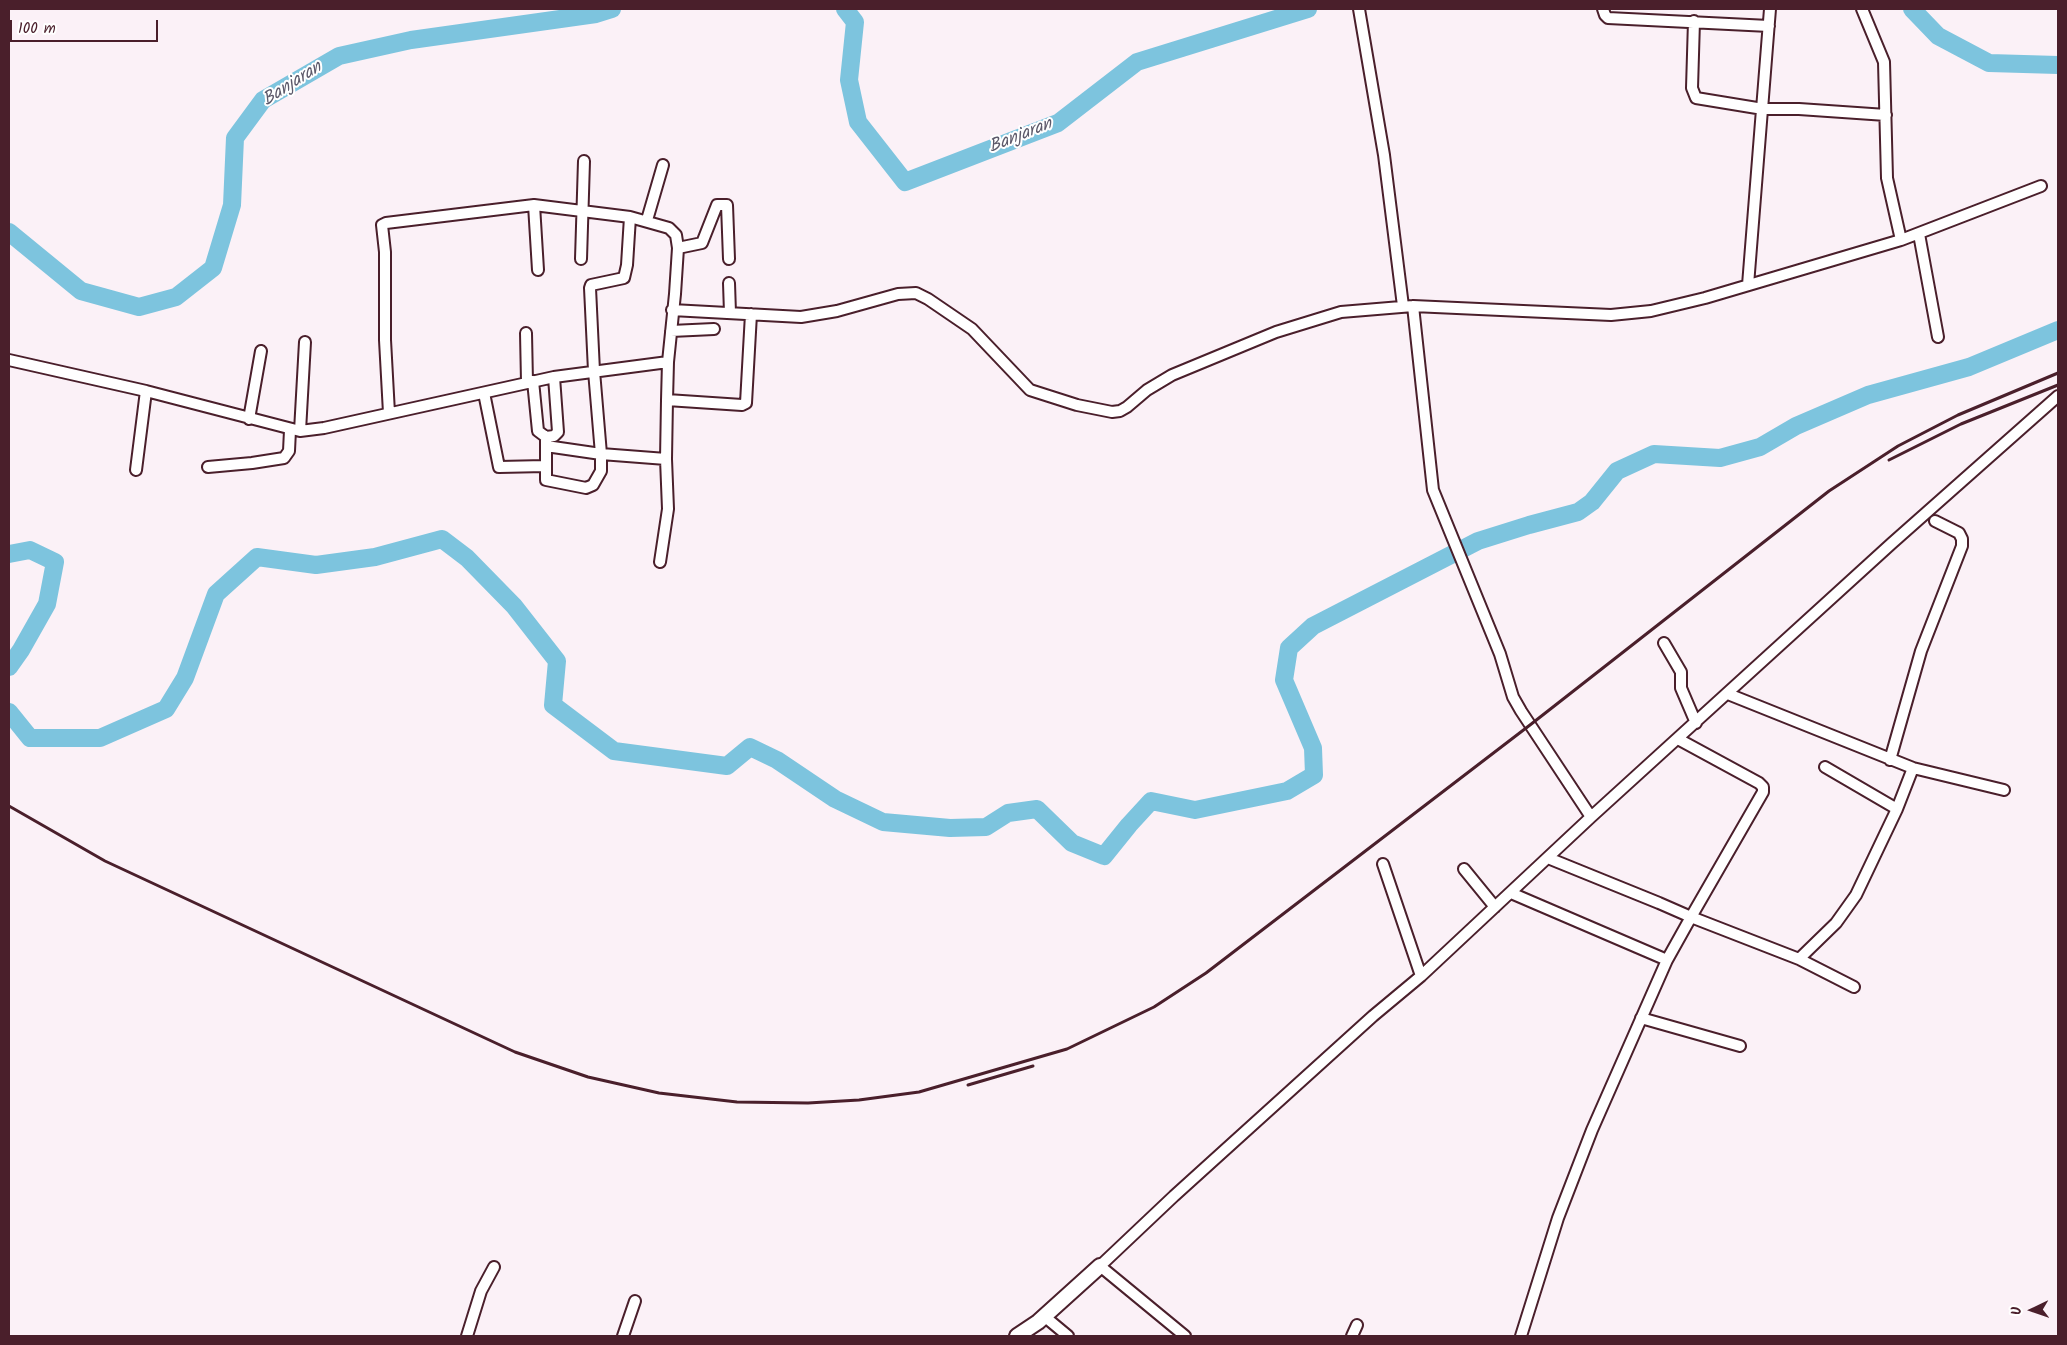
<!DOCTYPE html>
<style>
body{margin:0}
#map{position:relative;width:2067px;height:1345px;overflow:hidden;background:#fbf1f7;font-family:Kalam,sans-serif}
canvas{display:block}
.frame{position:absolute;inset:0;border:10px solid #4a1f2b;pointer-events:none}
.north{position:absolute;left:2007px;top:1285px;width:50px;height:50px;-webkit-text-stroke:4px #fff;paint-order:stroke;rotate:267deg;font-size:14px;font-weight:700;line-height:20px;text-align:center;color:#4a1f2b}
.north::after{content:'';display:block;margin:auto;width:18px;height:22px;background:#4a1f2b;clip-path:polygon(50% 0,100% 100%,50% 72%,0 100%)}
.scale{position:absolute;left:10px;top:20px;width:148px;height:22px;box-sizing:border-box;border:2px solid #4a1f2b;border-top:0;padding-left:6px;font-size:15px;line-height:18px;white-space:nowrap;color:#4a1f2b;-webkit-text-stroke:4px #fff;paint-order:stroke}
</style>
<div id="map">
<canvas width="2067" height="1345"></canvas>
<div class="frame"></div>
<div class="north">U</div>
<div class="scale">100 m</div>
</div>
<script>
const context = document.querySelector('canvas').getContext('2d');
context.lineJoin = 'round';
const shape = rows => new Path2D(rows.map(r => 'M' + r).join(''));
function trace(path, color, width, dash) { context.strokeStyle = color; context.lineWidth = width; context.lineCap = dash ? 'butt' : 'round'; context.setLineDash(dash || []); context.stroke(path); }
function write(font, color, halo, rows, align = 'center') {
  context.font = font + ' Kalam,sans-serif'; context.lineWidth = 4; context.setLineDash([]); context.textBaseline = 'middle'; context.strokeStyle = halo; context.fillStyle = color; for (const [text, x, y, turn = 0] of rows) {
    context.save(); context.translate(x, y); context.rotate((+turn || 0) * Math.PI / 180); context.textAlign = isNaN(turn) ? turn : align; if (halo) context.strokeText(text, 0, 0); context.fillText(text, 0, 0); context.restore();
  }
}
const river = shape([
 [845,9,855,22,849,80,858,122,905,182,1058,123,1137,62,1308,9],
 [1912,9,1938,36,1989,63,2058,65],
 [9,232,81,291,139,307,176,297,213,268,232,205,235,138,263,100,339,56,411,40,596,14,612,9],
 [9,554,30,550,55,562,47,604,21,650,9,667],
 [9,712,30,738,100,738,166,709,185,678,216,594,257,557,316,565,375,557,442,539,467,558,514,606,557,661,553,705,614,751,727,766,750,747,777,760,835,799,883,822,950,828,986,827,1008,813,1037,809,1072,843,1104,856,1129,825,1151,801,1195,810,1287,791,1314,775,1313,748,1284,680,1289,648,1313,626,1478,541,1529,525,1578,512,1592,502,1617,471,1654,454,1720,458,1760,447,1796,426,1868,395,1969,367,2058,330]
]);
const street = shape([
 [1359,9,1384,155,1403,306],
 [1603,9,1605,15,1608,18,1769,26],
 [1694,21,1692,88,1696,98,1763,109,1799,109,1886,115],
 [534,205,538,270],
 [647,220,663,165],
 [1919,234,1938,337],
 [1901,240,2041,186],
 [678,248,702,243,717,205,727,205,729,259],
 [581,259,584,161],
 [729,283,730,313],
 [1748,285,1770,9],
 [1413,306,1433,490,1500,654,1513,697,1521,711,1591,817],
 [672,310,801,317,837,311,898,294,916,293,928,299,972,329,1030,390,1077,405,1112,412,1120,411,1127,407,1147,390,1172,375,1276,332,1341,312,1413,306,1611,315,1651,311,1705,298,1901,240,1887,178,1884,62,1862,9],
 [671,331,714,329],
 [526,333,527,382],
 [9,360,146,391,300,431,324,428,554,377,668,362],
 [533,381,538,431,546,437,554,436,558,432,554,377],
 [484,393,499,467,545,466],
 [389,413,385,340,385,252,382,225,386,223,534,205,630,217,669,228,676,235,678,248,675,294,668,362,667,400,742,405,746,403,751,314],
 [249,419,261,351],
 [300,431,305,342],
 [546,437,546,480,586,488,593,485,601,471,601,454,594,371,590,288,591,285,624,278,627,265,630,217],
 [546,446,601,454,666,459],
 [208,467,252,463,284,458,289,451,290,430],
 [136,470,146,391],
 [660,562,668,509,666,459,667,400],
 [1664,643,1681,672,1681,688,1696,723],
 [1728,694,1913,768,2004,790],
 [1678,739,1759,783,1763,787,1763,792,1691,917,1799,959,1854,987],
 [1890,760,1921,651,1962,546,1962,539,1959,533,1935,521],
 [1825,767,1897,809],
 [1383,864,1421,976],
 [1464,869,1495,907],
 [1511,893,1667,960],
 [1799,959,1836,923,1856,895,1897,809,1913,768],
 [1641,1018,1740,1046],
 [1044,1316,1068,1336],
 [467,1336,481,1291,494,1267],
 [623,1336,635,1301],
 [1185,1336,1100,1266,1174,1196,1373,1016,1421,976,1591,817,1891,544,2058,396],
 [1352,1336,1357,1325],
 [1521,1336,1558,1218,1592,1130,1667,960,1691,917,1659,903,1548,858]
]);
const secondary = shape([
 [1017,1336,1038,1322,1100,1266]
]);
const rail = shape([
 [1889,460,1961,424,2058,385],
 [9,806,105,861,515,1052,588,1077,659,1093,737,1102,808,1103,859,1100,919,1092,1067,1049,1154,1007,1206,973,1530,725,1829,491,1898,446,1958,415,2058,373],
 [968,1085,1033,1066]
]);
const waterNames = [
 ["Banjaran",293,85,-33],
 ["Banjaran",1021,137,-22]
];
trace(river, '#7dc4de', 18);
trace(street, '#4a1f2b', 14);
trace(secondary, '#4a1f2b', 18);
trace(street, '#fff', 10);
trace(secondary, '#fff', 14);
trace(rail, '#4a1f2b', 3);
write('italic 18px', '#5c596a', '#fff', waterNames);
</script>
